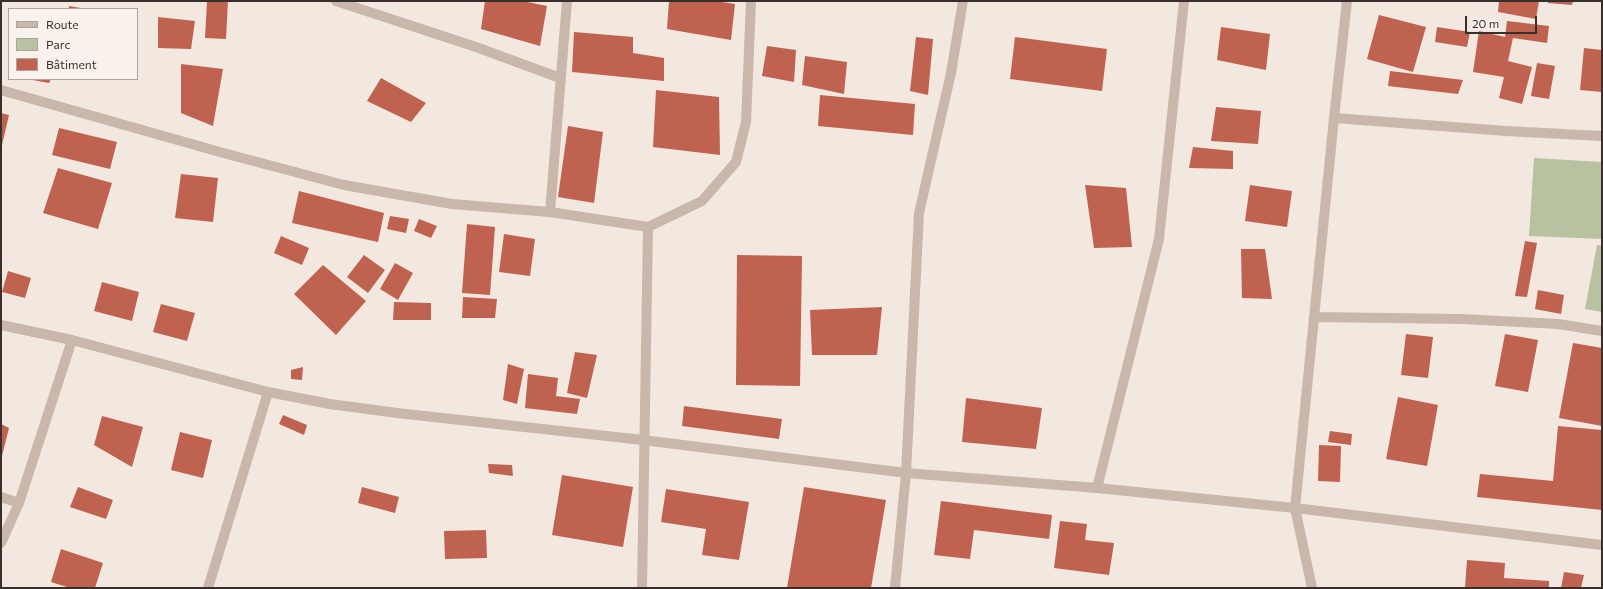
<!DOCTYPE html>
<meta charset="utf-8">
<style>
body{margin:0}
#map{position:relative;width:1603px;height:589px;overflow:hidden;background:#f2e8e0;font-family:Commissioner,sans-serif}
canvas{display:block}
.frame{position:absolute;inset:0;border:2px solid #382e2b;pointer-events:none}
.legend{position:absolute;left:8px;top:8px;width:130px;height:72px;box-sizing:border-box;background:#f9f2ec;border:1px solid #aca49f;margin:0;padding:5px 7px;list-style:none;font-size:12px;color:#382e2b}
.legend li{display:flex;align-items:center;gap:8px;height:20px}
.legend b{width:20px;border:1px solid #aca49f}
.scale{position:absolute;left:1465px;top:16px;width:72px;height:18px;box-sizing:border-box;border:2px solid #382e2b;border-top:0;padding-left:5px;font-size:12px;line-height:14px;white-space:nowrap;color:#382e2b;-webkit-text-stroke:3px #f9f2ec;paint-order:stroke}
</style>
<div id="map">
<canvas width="1603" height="589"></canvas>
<div class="frame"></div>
<ul class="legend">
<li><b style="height:5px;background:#cab7ac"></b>Route</li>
<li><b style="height:11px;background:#b8c1a0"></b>Parc</li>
<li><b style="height:11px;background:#bf6250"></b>Bâtiment</li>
</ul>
<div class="scale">20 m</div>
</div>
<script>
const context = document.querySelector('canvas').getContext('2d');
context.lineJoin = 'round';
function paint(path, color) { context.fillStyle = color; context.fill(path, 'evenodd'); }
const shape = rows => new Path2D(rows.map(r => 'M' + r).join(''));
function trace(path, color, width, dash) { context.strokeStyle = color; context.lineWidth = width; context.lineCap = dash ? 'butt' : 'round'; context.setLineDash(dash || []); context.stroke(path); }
const green = shape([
 [1534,158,1602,162,1602,239,1529,236],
 [1597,245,1602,246,1602,312,1585,309]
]);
const building = shape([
 [207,1,228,1,226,39,205,38],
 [485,1,523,1,547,6,540,46,481,29],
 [669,1,716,1,735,4,731,40,667,29],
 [1499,1,1539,1,1536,19,1498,12],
 [1548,1,1573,1,1572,5,1548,3],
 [69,6,81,8,81,9,69,9],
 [1379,15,1426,27,1413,72,1367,59],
 [158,17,195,21,191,49,158,48],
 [1507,21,1549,26,1547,43,1513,38,1508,61,1532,67,1522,104,1499,98,1504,77,1473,72,1479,31,1505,37],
 [1221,27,1270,34,1266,70,1217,60],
 [1437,27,1470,32,1467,47,1435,42],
 [574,32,633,37,633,53,664,58,664,81,572,72],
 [916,37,933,39,928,95,910,91],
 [1015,37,1107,49,1102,91,1010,79],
 [767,46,796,50,794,82,762,76],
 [1584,48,1602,50,1602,92,1580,90],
 [805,56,847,62,844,94,802,85],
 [1537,63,1555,66,1549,99,1531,96],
 [181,64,223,69,213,126,181,113],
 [1390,71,1463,80,1458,94,1388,86],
 [381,78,426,103,411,122,367,101],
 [27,79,51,79,49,83],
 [656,90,719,97,720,155,653,147],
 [820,95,915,104,913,135,818,126],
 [1216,107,1261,111,1258,144,1211,141],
 [1,113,9,115,2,145,1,145],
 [568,126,603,132,594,203,558,197],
 [59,128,117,142,110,169,52,155],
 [1193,147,1233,151,1233,169,1189,168],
 [58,168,112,183,98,229,43,213],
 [181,174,218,178,213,222,175,218],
 [1085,185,1126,188,1132,247,1094,248],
 [1250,185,1292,191,1287,227,1245,221],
 [299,191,384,213,378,242,292,223],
 [390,216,409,219,406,233,387,229],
 [419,219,437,226,431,238,414,231],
 [467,224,495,227,490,295,462,293],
 [504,234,535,239,530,276,499,272],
 [281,236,309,248,302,265,274,253],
 [1525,241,1537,243,1527,297,1515,296],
 [1241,249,1265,249,1272,299,1242,298],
 [364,255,385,270,368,293,347,277],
 [737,255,802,256,800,386,736,385],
 [395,263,413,273,398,300,380,289],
 [323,265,366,301,336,335,294,294],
 [8,271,31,278,25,298,2,292],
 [102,282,139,292,132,321,94,311],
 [1538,290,1564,295,1561,314,1535,309],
 [463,297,497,299,495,318,462,318],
 [394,302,431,303,431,320,393,320],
 [161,304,195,313,187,341,153,332],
 [882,307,877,355,812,355,810,310],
 [1406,334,1433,337,1428,378,1401,375],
 [1505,334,1538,340,1528,392,1495,386],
 [1573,343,1602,348,1602,426,1559,418],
 [575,352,597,355,587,398,567,393],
 [508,364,524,369,517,404,503,400],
 [303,367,302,380,291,379,291,370],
 [528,374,558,378,556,396,580,399,577,414,525,408],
 [1398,397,1438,405,1427,466,1386,459],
 [966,398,1042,408,1036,449,962,442],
 [684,406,782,419,779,439,682,426],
 [283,415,307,425,304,435,279,424],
 [102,416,143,427,132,467,94,445],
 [1,424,9,428,2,456,1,456],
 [1558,426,1602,430,1602,510,1477,497,1480,474,1553,481],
 [1330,431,1352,434,1351,445,1328,442],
 [180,432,212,440,203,478,171,470],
 [1319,445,1341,446,1340,482,1318,481],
 [488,464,512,465,513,476,489,473],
 [562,475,633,487,623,547,552,535],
 [78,487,113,500,106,519,70,507],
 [362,487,399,497,395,513,358,503],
 [804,487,886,500,871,588,787,588],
 [666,489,749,502,739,560,702,555,706,529,661,522],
 [941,501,1052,515,1049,539,974,530,970,559,934,555],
 [1060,521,1087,524,1085,540,1114,543,1109,575,1054,568],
 [486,530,487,558,445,559,444,531],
 [61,549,103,563,95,588,70,588,51,582],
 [1467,560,1505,563,1504,578,1549,581,1549,588,1465,588],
 [1564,572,1584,575,1581,588,1561,588]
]);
const minor = shape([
 [336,1,476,47,560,78],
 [1,90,227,154,344,185,452,204,550,212,648,227,702,201,736,162,746,122,751,1],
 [1334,118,1506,131,1602,136],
 [550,212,567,1],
 [1314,317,1462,319,1558,324,1602,331],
 [1,325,72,340,268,392,330,404,397,413,643,440,906,473,1097,488,1295,508,1602,545],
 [1097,488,1159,239,1184,1],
 [1,497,19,503],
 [1,543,19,503,72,340],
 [208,588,268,392],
 [642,588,648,227],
 [895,588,906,473,919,213,951,73,963,1],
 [1312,588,1295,508,1334,118,1347,1]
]);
paint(green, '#b8c1a0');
paint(building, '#bf6250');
trace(minor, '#cab7ac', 10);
</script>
